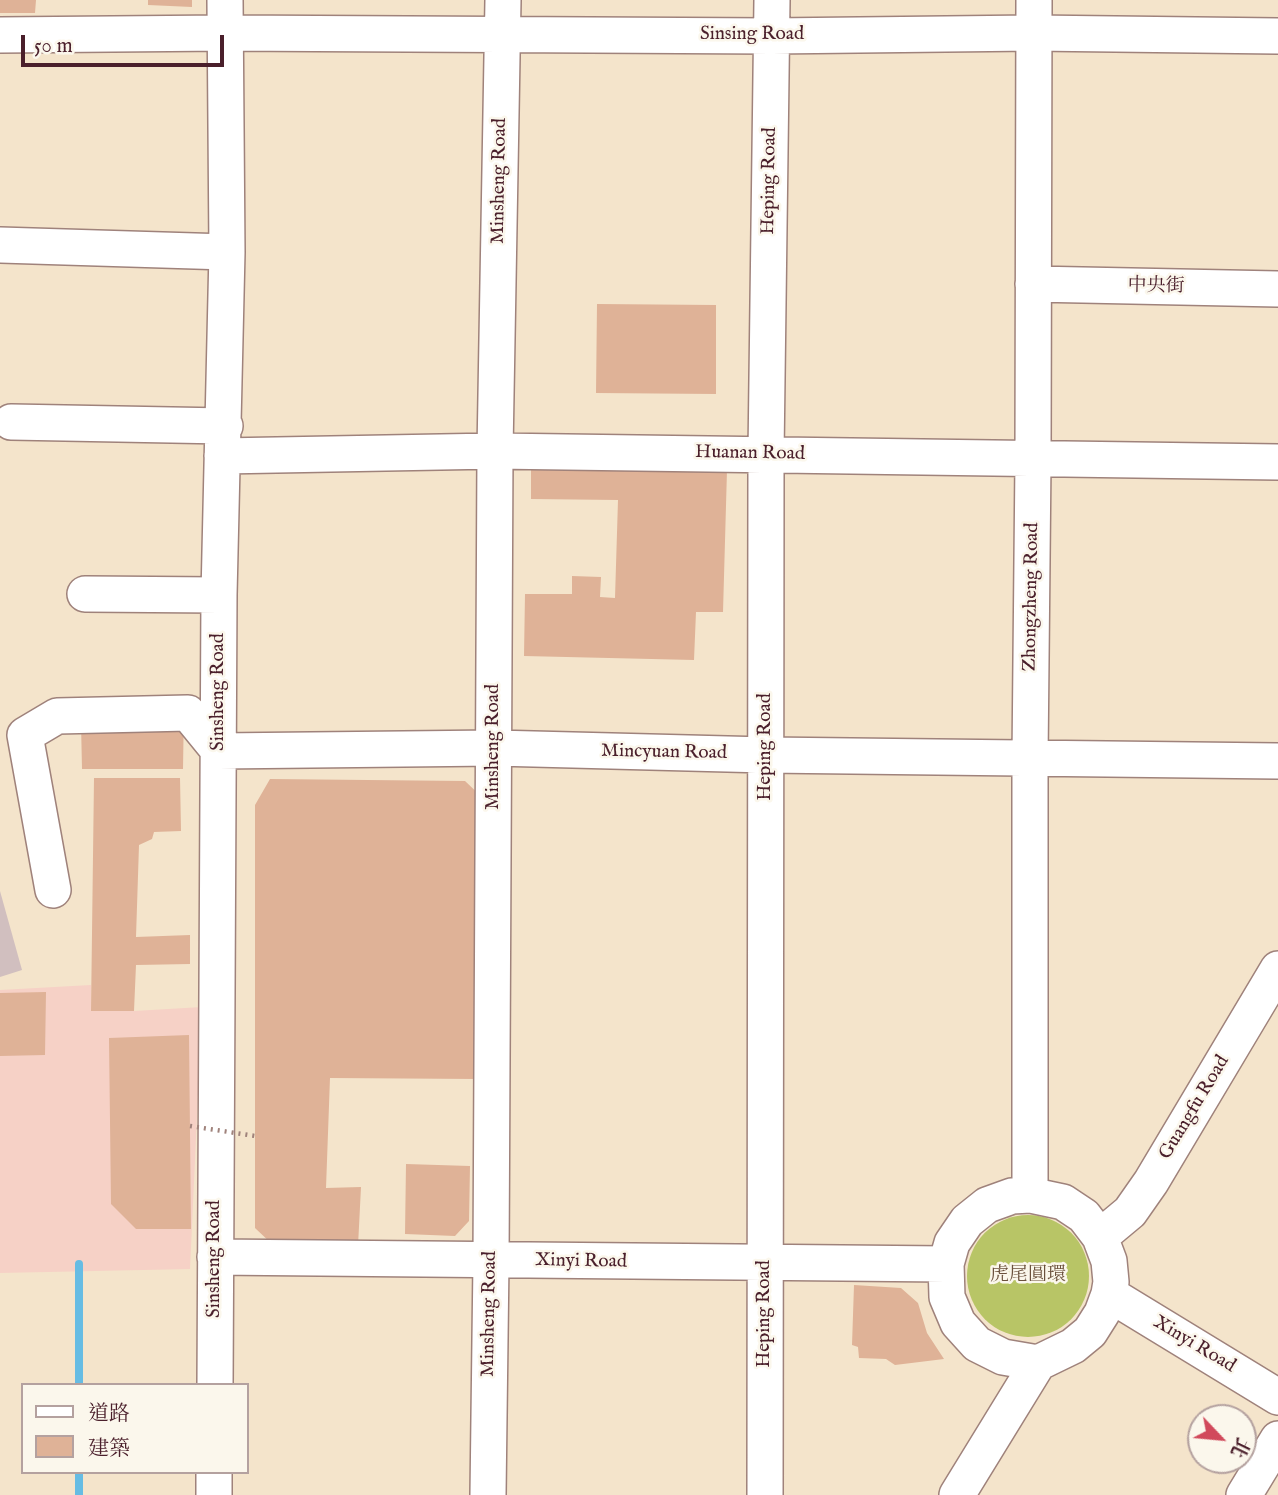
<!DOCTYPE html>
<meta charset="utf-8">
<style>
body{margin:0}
#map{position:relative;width:1278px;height:1495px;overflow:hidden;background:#f4e4cb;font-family:"IM FELL English","Noto Serif TC",serif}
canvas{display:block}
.legend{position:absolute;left:21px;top:1383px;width:228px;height:91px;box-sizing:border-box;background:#fbf7ec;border:2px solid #b4a19f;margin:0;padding:9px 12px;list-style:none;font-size:21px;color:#4a1f2b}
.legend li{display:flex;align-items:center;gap:14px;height:35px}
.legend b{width:35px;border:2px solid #b4a19f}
.north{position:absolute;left:1187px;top:1404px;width:70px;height:70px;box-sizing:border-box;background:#fbf7ec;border:2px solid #b4a19f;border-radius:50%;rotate:116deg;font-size:19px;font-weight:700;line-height:28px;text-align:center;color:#4a1f2b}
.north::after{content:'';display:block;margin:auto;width:24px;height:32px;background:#d1495b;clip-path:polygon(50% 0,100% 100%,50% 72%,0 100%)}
.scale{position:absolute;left:21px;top:35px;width:203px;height:32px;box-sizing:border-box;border:4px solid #4a1f2b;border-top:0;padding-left:9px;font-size:21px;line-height:24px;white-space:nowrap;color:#4a1f2b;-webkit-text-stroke:5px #fbf7ec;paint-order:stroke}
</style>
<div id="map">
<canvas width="1278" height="1495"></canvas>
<ul class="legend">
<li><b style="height:9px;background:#fff"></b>道路</li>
<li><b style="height:19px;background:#dfb297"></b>建築</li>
</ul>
<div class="north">北</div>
<div class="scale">50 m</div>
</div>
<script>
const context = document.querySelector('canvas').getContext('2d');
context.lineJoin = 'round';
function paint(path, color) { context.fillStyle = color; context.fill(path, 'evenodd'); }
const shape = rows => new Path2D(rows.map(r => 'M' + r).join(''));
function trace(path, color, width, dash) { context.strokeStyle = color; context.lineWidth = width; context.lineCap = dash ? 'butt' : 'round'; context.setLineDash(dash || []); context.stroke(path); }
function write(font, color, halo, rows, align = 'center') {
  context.font = font + ' "IM FELL English","Noto Serif TC",serif'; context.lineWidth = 5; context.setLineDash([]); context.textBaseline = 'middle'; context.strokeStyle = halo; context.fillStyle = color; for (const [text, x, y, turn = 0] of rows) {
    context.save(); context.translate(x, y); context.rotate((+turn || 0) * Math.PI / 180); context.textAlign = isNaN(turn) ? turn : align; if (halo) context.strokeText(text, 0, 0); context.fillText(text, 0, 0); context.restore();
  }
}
const built = shape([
 [91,985,91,1011,134,1011,202,1007,190,1269,0,1273,0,990]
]);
const industrial = shape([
 [0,891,22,970,0,977]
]);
const green = shape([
 '967 1276a61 61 0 1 1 122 0a61 61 0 1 1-122 0Z'
]);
const stream = shape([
 [79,1264,79,1385],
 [79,1472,79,1495]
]);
const building = shape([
 [0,0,36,0,35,13,0,13],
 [148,0,192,0,192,7,148,5],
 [597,304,716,305,716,394,596,393],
 [531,467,727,470,723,612,696,612,694,660,524,656,525,594,572,594,572,576,601,577,600,597,615,598,618,500,531,499],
 [184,705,183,769,82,769,81,723],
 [94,778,180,778,181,831,154,832,152,839,139,845,136,937,190,935,190,964,136,965,134,1011,91,1011],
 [270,779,465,781,484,799,477,1079,330,1078,326,1188,361,1187,358,1246,273,1245,255,1228,255,805],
 [46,992,45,1055,0,1056,0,993],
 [189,1035,191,1229,136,1229,111,1204,109,1038],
 [406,1164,470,1166,469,1221,455,1236,405,1234],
 [854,1285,901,1288,918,1303,927,1333,944,1359,895,1365,886,1359,859,1358,858,1347,852,1345]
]);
const minor = shape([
 [0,35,225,33,772,36,1033,33,1278,36],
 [0,245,227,252],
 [1033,284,1278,289],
 [11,422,225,426],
 [222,456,495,451,1278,462],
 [85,594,219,595],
 [53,890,25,735,57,716,188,713,219,751,495,748,766,755,1278,761],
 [1030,1195,1030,759,1033,460,1034,0],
 [1030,1195,1063,1202,1084,1216,1100,1237,1109,1261,1111,1282,1109,1294,1102,1313,1090,1332,1073,1346,1038,1363,1003,1357,977,1344,958,1323,947,1297,946,1264,952,1243,967,1221,987,1205,1012,1196,1030,1195],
 [1100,1237,1130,1212,1151,1182,1278,969],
 [215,1257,946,1264],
 [1109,1294,1278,1397],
 [215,1385,219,595,227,252,225,0],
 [214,1495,214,1472],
 [488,1495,491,1261,495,451,503,0],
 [765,1495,766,454,772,0],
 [957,1495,1038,1363],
 [1244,1495,1278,1439]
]);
const pathBridge = shape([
 [190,1126,255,1136]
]);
const streetNames = [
 ["Sinsing Road",752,35],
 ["Minsheng Road",500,181,-89],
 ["Heping Road",770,181,-89],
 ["中央街",1156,287,1],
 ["Huanan Road",750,454,1],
 ["Zhongzheng Road",1032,597,-89],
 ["Sinsheng Road",219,692,-90],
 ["Minsheng Road",494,747,-90],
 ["Heping Road",766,747,-90],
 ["Mincyuan Road",664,753,1],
 ["Guangfu Road",1195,1108,-59],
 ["Sinsheng Road",215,1259,-90],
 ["Xinyi Road",581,1262,1],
 ["Minsheng Road",490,1314,-89],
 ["Heping Road",765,1314,-90],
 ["Xinyi Road",1194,1345,31]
];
const parkNames = [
 ["虎尾圓環",1028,1276]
];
paint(built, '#f6d1c6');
paint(industrial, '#d1bfbf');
paint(green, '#b8c566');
trace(stream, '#66bce3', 8);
paint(building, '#dfb297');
trace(minor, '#9f827b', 38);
trace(minor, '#fff', 35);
trace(pathBridge, '#9f827b', 4.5, [2, 5]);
write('19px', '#4a1f2b', '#fbf7ec', streetNames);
write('19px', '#6b513d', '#fbf7ec', parkNames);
</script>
